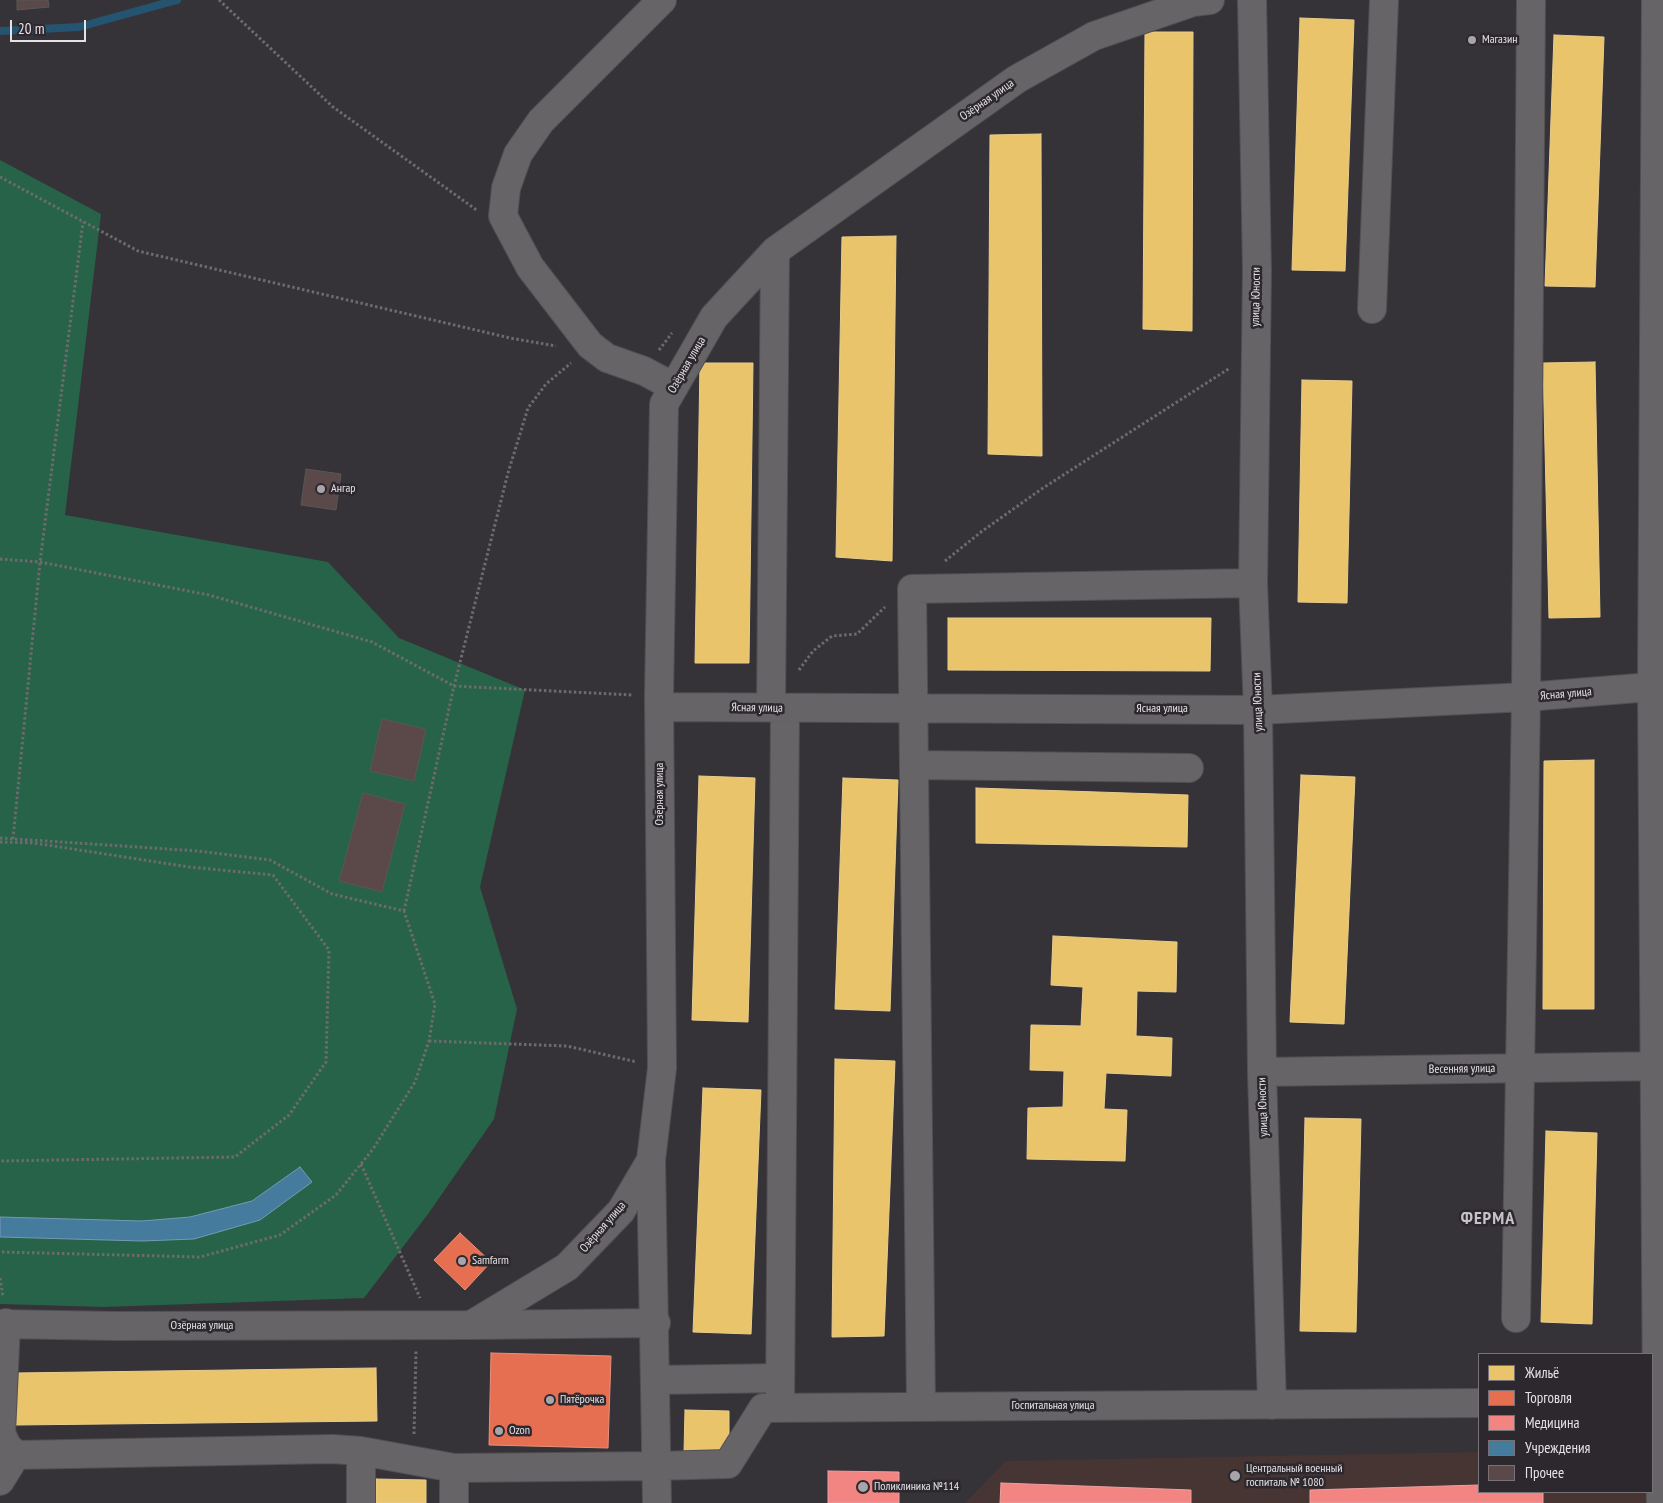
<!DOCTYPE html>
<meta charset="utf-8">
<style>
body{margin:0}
#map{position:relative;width:1663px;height:1503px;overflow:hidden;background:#353337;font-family:"PT Sans Narrow",sans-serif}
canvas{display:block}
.legend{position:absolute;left:1478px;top:1353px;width:175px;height:140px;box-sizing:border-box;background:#2c282e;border:1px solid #767278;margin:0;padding:6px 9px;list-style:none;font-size:15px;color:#e5e2e6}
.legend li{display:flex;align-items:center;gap:10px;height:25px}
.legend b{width:25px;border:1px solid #767278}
.scale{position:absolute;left:10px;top:20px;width:76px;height:22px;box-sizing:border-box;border:2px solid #e5e2e6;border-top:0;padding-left:6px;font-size:15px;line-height:18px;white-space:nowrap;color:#e5e2e6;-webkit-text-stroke:4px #2c282e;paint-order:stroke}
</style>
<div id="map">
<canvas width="1663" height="1503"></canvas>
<ul class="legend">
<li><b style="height:14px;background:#e9c46a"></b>Жильё</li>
<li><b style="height:14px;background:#e76f51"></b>Торговля</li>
<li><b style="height:14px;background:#f28482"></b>Медицина</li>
<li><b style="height:14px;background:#457b9d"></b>Учреждения</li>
<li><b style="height:14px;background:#5a4948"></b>Прочее</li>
</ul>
<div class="scale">20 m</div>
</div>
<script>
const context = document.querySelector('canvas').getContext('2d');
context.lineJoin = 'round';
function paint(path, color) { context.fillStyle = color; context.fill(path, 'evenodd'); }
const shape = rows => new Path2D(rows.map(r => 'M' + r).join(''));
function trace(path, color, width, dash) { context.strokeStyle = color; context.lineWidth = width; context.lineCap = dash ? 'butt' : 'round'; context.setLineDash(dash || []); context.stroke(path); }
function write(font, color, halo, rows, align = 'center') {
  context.font = font + ' "PT Sans Narrow",sans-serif'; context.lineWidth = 5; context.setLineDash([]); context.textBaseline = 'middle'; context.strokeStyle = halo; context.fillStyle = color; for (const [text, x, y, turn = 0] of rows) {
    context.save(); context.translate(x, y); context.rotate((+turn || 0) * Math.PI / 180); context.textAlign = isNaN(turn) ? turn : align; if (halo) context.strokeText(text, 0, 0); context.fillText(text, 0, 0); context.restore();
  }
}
const medical = shape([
 [1479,1452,1479,1492,1652,1492,1652,1503,965,1503,1006,1461]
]);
const green = shape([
 [0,160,101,214,65,515,328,562,399,638,525,690,480,887,517,1009,494,1119,428,1214,364,1298,104,1307,0,1304]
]);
const homes = shape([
 [1300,18,1354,20,1345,271,1292,270,1300,18],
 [1145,32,1193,32,1192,331,1143,329,1145,32],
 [1554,35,1604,37,1595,287,1545,286,1554,35],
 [1041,134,1042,456,988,454,990,135,1041,134],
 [896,236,892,561,836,557,842,237,896,236],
 [1595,362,1600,617,1549,618,1543,363,1595,362],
 [700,363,753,363,749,663,695,663,700,363],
 [1302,380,1352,381,1347,603,1298,602,1302,380],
 [948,618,1211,618,1210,671,948,670,948,618],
 [1594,760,1594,1009,1543,1009,1544,761,1594,760],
 [1301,775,1355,777,1344,1024,1290,1022,1301,775],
 [699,776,755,778,748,1022,692,1020,699,776],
 [843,778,898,780,890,1011,835,1009,843,778],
 [976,788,1188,795,1187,847,976,843,976,788],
 [1053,936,1177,942,1176,992,1137,991,1136,1036,1172,1038,1171,1076,1106,1073,1104,1109,1127,1110,1125,1161,1027,1159,1028,1108,1063,1107,1064,1071,1030,1070,1031,1025,1081,1026,1083,987,1051,985,1053,936],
 [835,1059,895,1061,884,1336,832,1337,835,1059],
 [703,1088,761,1090,751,1334,693,1332,703,1088],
 [1305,1118,1361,1119,1356,1332,1300,1331,1305,1118],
 [1546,1131,1597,1133,1592,1324,1541,1322,1546,1131],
 [376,1368,377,1421,16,1425,16,1373,376,1368],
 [685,1410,729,1411,729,1453,684,1452,685,1410],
 [376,1479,426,1480,426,1503,376,1503,376,1479]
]);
const shops = shape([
 [460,1233,491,1262,465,1290,434,1260,460,1233],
 [491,1353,611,1356,608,1448,489,1445,491,1353]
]);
const health = shape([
 [828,1471,899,1472,899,1503,828,1503,828,1471],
 [1001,1483,1191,1490,1191,1503,1000,1503,1001,1483],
 [1479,1485,1479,1492,1543,1492,1543,1503,1310,1503,1310,1490,1479,1485]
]);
const public = shape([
 [300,1167,312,1182,260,1220,194,1239,142,1241,0,1237,0,1217,142,1221,190,1217,252,1201,300,1167]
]);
const stream = shape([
 [0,31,79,27,177,0]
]);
const building = shape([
 [17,0,48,0,49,7,17,10,17,0],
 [306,469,341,474,336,510,301,505,306,469],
 [382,719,426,729,414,781,370,771,382,719],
 [363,793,405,804,382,892,339,881,363,793]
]);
const path = shape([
 [219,0,333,107,478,211],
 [0,177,138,251,510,338,556,346],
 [659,350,672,333],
 [0,559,40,562,209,595,372,642,454,686,633,695],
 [945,561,981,532,1043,488,1230,368],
 [799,670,813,651,832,636,857,634,885,607],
 [0,838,198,851,270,860,332,894,404,911,435,1004,429,1041,415,1082,373,1149,336,1195,280,1235,200,1257,0,1252],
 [13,839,40,562,83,222],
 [0,842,34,843,189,867,273,875,329,950,326,1062,289,1115,235,1157,0,1161],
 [404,911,454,686,508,473,528,408,546,384,571,363],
 [429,1041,567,1046,637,1062],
 [361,1164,420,1298],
 [0,1278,3,1297],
 [414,1434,416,1351]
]);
const minor = shape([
 [662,0,541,121,518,154,506,188,503,216,530,267,590,345,607,358,644,371,674,387],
 [1252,0,1257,271,1253,583,1258,710,1262,1072,1272,1405],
 [1656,0,1652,686,1657,1402,1661,1503],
 [1372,309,1384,0],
 [660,707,1258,710,1526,697,1663,686],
 [771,708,775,251],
 [914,765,1189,768],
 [1262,1072,1663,1066],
 [651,1160,657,1503],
 [1516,1318,1526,697,1531,0],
 [6,1323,1,1433,7,1446,16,1455,332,1449,361,1451,454,1468,656,1466,728,1464,763,1408,1479,1403],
 [0,1324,116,1326,471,1325,567,1267,621,1211,651,1160,662,1068,659,696,664,404,714,317,775,251,1017,79,1094,36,1193,2,1210,0],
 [473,1325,656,1323],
 [656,1380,780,1378],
 [780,1407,785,708],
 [921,1407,912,589,1253,583],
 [0,1481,16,1455],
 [361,1503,361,1451],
 [454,1503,454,1468]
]);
const markers = [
 [1472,40,5,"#a7a5a9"],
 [321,489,5,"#a7a5a9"],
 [462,1261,5,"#a7a5a9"],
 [550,1400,5,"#a7a5a9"],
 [499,1431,5,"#a7a5a9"],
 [1235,1476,6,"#a7a5a9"],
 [863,1487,6,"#a7a5a9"]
];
const poiNames = [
 ["Магазин",1482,40],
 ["Ангар",331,489],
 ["Samfarm",472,1261],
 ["Пятёрочка",560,1400],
 ["Ozon",509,1431],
 ["Центральный военный",1246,1469],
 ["госпиталь № 1080",1246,1483],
 ["Поликлиника №114",874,1487]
];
const streetNames = [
 ["Озёрная улица",987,100,-35],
 ["улица Юности",1256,297,-89],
 ["Озёрная улица",687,365,-60],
 ["Ясная улица",1566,694,-5],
 ["улица Юности",1258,702,-92],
 ["Ясная улица",757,708,1],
 ["Ясная улица",1162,709],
 ["Озёрная улица",660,794,-90],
 ["Весенняя улица",1462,1069,-1],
 ["улица Юности",1263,1107,-92],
 ["Озёрная улица",603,1227,-49],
 ["Озёрная улица",202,1326],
 ["Госпитальная улица",1053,1406]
];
const districtNames = [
 ["ФЕРМА",1488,1219]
];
paint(medical, '#473534');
paint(green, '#266349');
paint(homes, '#e9c46a');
trace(homes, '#e8cd8f', 1);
paint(shops, '#e76f51');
trace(shops, '#e6927e', 1);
paint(health, '#f28482');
trace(health, '#eea0a0', 1);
paint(public, '#457b9d');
trace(public, '#759ab3', 1);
trace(stream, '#255470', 8);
paint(building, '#5a4948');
trace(building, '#595658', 1);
trace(minor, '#524f53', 30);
trace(path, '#6d6b6d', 3, [2.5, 2.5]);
trace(minor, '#666467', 28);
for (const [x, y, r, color] of markers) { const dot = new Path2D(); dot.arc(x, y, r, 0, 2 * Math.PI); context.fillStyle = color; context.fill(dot); trace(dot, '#2c282e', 2); }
write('12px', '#e5e2e6', '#2c282e', poiNames, 'left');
write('12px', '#e5e2e6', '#2c282e', streetNames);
context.letterSpacing = '1px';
write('bold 18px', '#c7c1c9', '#2c282e', districtNames);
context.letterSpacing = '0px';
</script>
